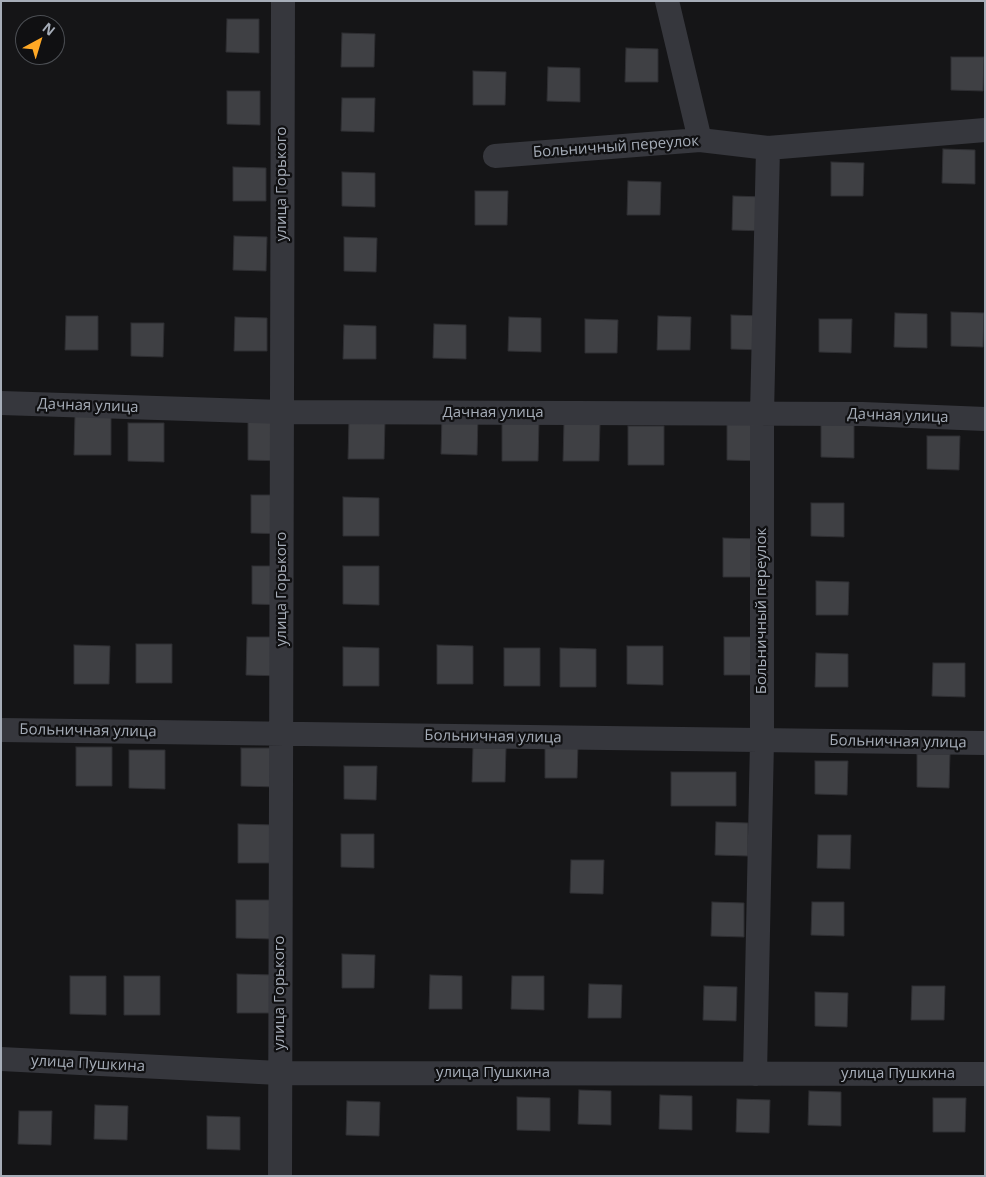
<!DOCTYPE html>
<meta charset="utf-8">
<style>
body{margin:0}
#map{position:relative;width:986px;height:1177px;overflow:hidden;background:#151517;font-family:"Open Sans",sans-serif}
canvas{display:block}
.frame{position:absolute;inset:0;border:2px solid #a6adb8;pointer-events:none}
.north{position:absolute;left:15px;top:15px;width:50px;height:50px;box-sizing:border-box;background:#101012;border:1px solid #4c4f54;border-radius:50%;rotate:39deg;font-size:14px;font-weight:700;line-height:20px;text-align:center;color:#a6adb8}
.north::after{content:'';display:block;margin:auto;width:18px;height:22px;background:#ffa825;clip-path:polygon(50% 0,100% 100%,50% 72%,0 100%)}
</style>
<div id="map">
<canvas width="986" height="1177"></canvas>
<div class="frame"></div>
<div class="north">N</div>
</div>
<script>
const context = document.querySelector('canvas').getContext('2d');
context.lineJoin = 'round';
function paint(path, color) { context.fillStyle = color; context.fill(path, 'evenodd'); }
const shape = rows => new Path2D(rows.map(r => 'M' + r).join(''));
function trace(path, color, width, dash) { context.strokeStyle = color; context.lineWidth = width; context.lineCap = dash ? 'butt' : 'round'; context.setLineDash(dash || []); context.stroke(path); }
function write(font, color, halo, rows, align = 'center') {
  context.font = font + ' "Open Sans",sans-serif'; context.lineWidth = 4.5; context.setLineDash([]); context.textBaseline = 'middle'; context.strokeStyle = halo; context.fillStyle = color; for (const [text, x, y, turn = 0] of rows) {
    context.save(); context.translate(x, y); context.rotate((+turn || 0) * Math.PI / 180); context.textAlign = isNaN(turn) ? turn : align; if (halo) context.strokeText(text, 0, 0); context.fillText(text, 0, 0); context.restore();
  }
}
const building = shape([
 [227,19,259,19,259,53,226,52,227,19],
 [342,33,375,34,374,67,341,67,342,33],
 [626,48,658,49,658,82,625,82,626,48],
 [951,57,984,57,983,91,951,90,951,57],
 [548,67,580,68,580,102,547,101,548,67],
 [473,71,506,72,505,105,473,105,473,71],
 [227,91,260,91,260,125,227,124,227,91],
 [342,98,375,98,374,132,341,131,342,98],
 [943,149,975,150,975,184,942,183,943,149],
 [831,162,864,163,863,196,831,196,831,162],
 [233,167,266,168,266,201,233,201,233,167],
 [342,172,375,173,375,207,342,206,342,172],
 [628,181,661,182,660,215,627,215,628,181],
 [475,191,508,191,507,225,475,225,475,191],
 [733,196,765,197,765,231,732,230,733,196],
 [234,236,267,237,266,271,233,270,234,236],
 [344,237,377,238,376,272,344,271,344,237],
 [951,312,984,313,983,347,951,346,951,312],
 [895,313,927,314,927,348,894,347,895,313],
 [731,315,764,316,763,350,731,349,731,315],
 [66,316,98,316,98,350,65,350,66,316],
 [658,316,691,317,690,350,657,350,658,316],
 [235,317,267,318,267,351,234,351,235,317],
 [509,317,541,318,541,352,508,351,509,317],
 [585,319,618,320,617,353,585,353,585,319],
 [819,319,852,319,851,353,819,352,819,319],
 [131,323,164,323,163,357,131,356,131,323],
 [434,324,466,325,466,359,433,358,434,324],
 [344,325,376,326,376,359,343,359,344,325],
 [75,416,111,417,111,455,74,455,75,416],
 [442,416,478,416,477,455,441,454,442,416],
 [349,420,385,421,384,459,348,459,349,420],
 [248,422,284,422,284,461,248,460,248,422],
 [502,422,539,422,538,461,502,461,502,422],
 [727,422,763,422,763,461,727,460,727,422],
 [128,423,164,423,164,462,128,461,128,423],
 [564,423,600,423,599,461,563,461,564,423],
 [821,424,854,424,854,458,821,457,821,424],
 [628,426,664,426,664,465,628,465,628,426],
 [927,436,960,436,959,470,927,469,927,436],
 [251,495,287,495,287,534,251,533,251,495],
 [343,497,379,498,379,536,343,536,343,497],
 [811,503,844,503,844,537,811,536,811,503],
 [723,538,759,539,759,577,723,577,723,538],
 [252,566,288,566,288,605,252,604,252,566],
 [343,566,379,566,379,605,343,604,343,566],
 [816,581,849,582,848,615,816,615,816,581],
 [247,637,283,637,282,676,246,675,247,637],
 [724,637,760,637,759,675,724,675,724,637],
 [136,644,172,644,172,683,136,683,136,644],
 [74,645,110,646,109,684,74,684,74,645],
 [437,645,473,646,473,684,437,684,437,645],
 [627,646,663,646,663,685,627,684,627,646],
 [343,647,379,648,379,686,343,686,343,647],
 [504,648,540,648,540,686,504,686,504,648],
 [560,648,596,649,596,687,560,687,560,648],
 [816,653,848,654,848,687,815,687,816,653],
 [933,663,965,663,965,697,932,696,933,663],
 [545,744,578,745,577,778,545,778,545,744],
 [76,747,112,747,112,786,76,786,76,747],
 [241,748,277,748,277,787,241,786,241,748],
 [473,748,506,748,505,782,472,782,473,748],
 [129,750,165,750,165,789,129,788,129,750],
 [917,754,950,754,949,788,917,787,917,754],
 [815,761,848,761,847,795,815,794,815,761],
 [344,766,377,766,376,800,344,799,344,766],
 [671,772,736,772,736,806,671,806,671,772],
 [716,822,748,823,748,856,715,855,716,822],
 [238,824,274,825,274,863,238,863,238,824],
 [341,834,374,834,374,868,341,867,341,834],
 [818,835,851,835,850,869,817,868,818,835],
 [571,860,604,860,603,894,570,893,571,860],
 [236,900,272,900,272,939,236,938,236,900],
 [712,902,744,903,744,937,711,936,712,902],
 [812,902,844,902,844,936,811,935,812,902],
 [342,954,375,955,374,988,342,988,342,954],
 [237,974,274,975,273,1013,237,1013,237,974],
 [430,975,462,976,462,1009,429,1009,430,975],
 [70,976,106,976,106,1015,70,1014,70,976],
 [124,976,160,976,160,1015,124,1015,124,976],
 [512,976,544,976,544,1010,511,1009,512,976],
 [589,984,622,985,621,1018,588,1018,589,984],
 [704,986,737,987,736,1021,703,1020,704,986],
 [912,986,945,986,944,1020,911,1020,912,986],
 [815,992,848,993,847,1027,815,1026,815,992],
 [579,1090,611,1091,611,1125,578,1124,579,1090],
 [809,1091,841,1092,841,1126,808,1125,809,1091],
 [660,1095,692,1096,692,1130,659,1129,660,1095],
 [517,1097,550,1098,550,1131,517,1130,517,1097],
 [933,1098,966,1098,965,1132,933,1132,933,1098],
 [737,1099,770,1100,769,1133,736,1132,737,1099],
 [347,1101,380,1102,379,1136,346,1135,347,1101],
 [95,1105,128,1106,127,1140,94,1139,95,1105],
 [19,1111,52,1111,51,1145,18,1144,19,1111],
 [207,1116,240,1117,240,1150,207,1149,207,1116]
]);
const street = shape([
 [667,1,700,140],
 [495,156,700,140,768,148,985,130],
 [1,403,282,412,863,414,985,419],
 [1,730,985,743],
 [1,1059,279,1073,985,1074],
 [755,1074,762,741,762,414,768,148],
 [280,1176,283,1]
]);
const streetNames = [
 ["Больничный переулок",616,147,-4],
 ["улица Горького",282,184,-90],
 ["Дачная улица",88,406,2],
 ["Дачная улица",493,413],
 ["Дачная улица",898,416,2],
 ["улица Горького",282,589,-90],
 ["Больничный переулок",762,611,-90],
 ["Больничная улица",88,731,1],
 ["Больничная улица",493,737,1],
 ["Больничная улица",898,742,1],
 ["улица Горького",280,993,-90],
 ["улица Пушкина",88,1064,3],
 ["улица Пушкина",493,1073],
 ["улица Пушкина",898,1074]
];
paint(building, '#3f4044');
trace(building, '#2f2f33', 1);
trace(street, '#36373d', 24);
write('15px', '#a6adb8', '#101012', streetNames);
</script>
